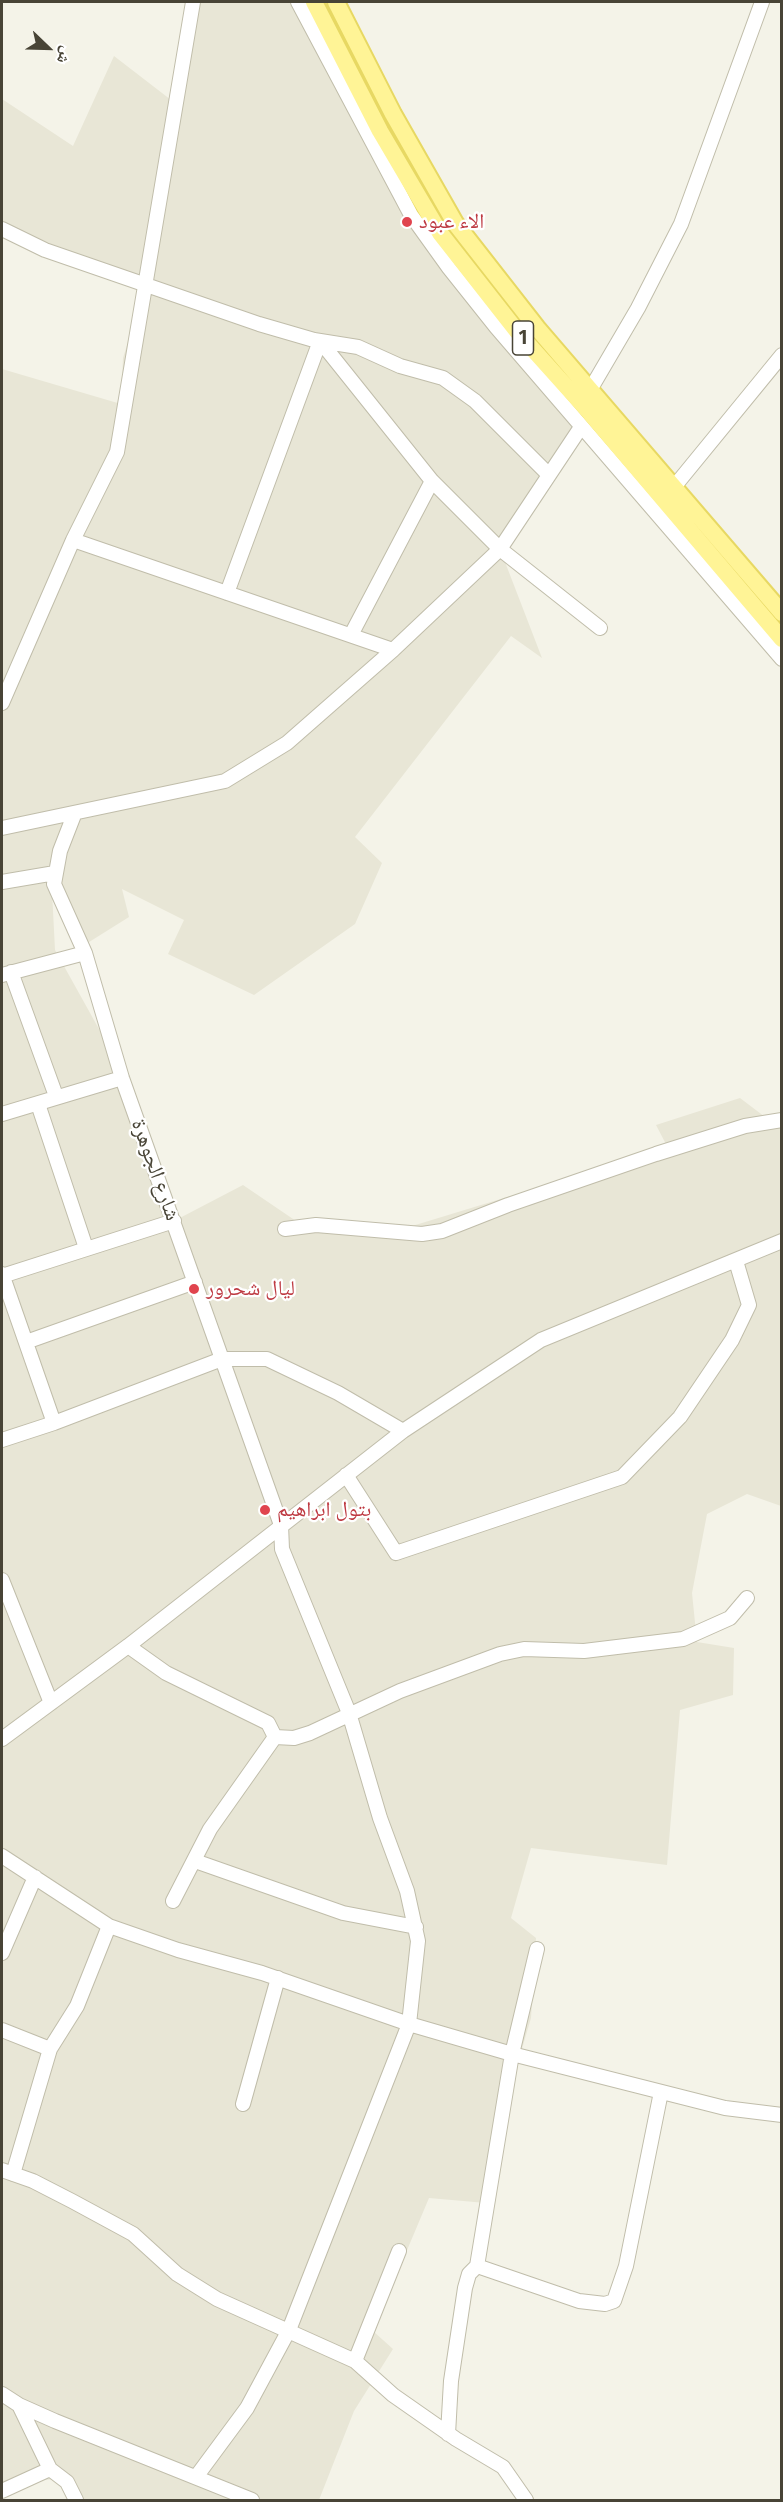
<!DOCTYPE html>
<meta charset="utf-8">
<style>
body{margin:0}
#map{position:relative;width:783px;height:2502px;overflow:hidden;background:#f4f3e8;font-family:"Fira Sans Condensed","Noto Naskh Arabic",sans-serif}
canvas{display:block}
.frame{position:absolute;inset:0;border:3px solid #484436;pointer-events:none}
.north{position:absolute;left:18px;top:18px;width:60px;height:60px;-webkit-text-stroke:4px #fff;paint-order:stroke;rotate:113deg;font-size:16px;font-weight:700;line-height:24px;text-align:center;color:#484436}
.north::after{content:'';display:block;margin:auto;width:21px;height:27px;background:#484436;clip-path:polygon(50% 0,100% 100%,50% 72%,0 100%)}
</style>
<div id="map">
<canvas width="783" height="2502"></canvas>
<div class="frame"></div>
<div class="north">ش</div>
</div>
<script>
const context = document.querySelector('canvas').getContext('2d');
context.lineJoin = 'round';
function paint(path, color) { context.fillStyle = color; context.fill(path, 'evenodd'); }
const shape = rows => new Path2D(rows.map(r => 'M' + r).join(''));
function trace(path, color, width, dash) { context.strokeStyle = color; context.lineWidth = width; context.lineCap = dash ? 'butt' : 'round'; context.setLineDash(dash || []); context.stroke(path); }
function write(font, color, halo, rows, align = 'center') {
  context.font = font + ' "Fira Sans Condensed","Noto Naskh Arabic",sans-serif'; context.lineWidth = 4.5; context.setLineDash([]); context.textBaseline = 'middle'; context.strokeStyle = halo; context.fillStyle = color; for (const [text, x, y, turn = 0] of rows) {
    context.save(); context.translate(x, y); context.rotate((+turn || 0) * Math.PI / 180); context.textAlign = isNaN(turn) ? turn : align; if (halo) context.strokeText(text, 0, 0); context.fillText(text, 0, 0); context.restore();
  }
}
const residential = shape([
 [191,2,297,2,411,215,581,427,500,549,542,658,511,636,355,837,382,863,355,924,254,995,168,954,184,920,122,889,129,917,78,949,52,891,55,950,124,1074,174,1221,243,1185,296,1221,399,1230,668,1148,656,1125,740,1098,777,1126,781,1125,781,1506,747,1494,707,1514,692,1593,697,1642,734,1648,733,1695,680,1710,667,1865,531,1848,511,1918,536,1938,531,2018,504,2110,486,2203,429,2198,373,2331,393,2349,354,2411,319,2500,68,2500,56,2479,2,2484,2,369,121,404,123,358,146,284,2,229,2,99,73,146,114,56,175,103]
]);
const minor = shape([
 [298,2,411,215,449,268,496,327,782,659],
 [2,229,45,250,259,324,314,340,358,347,400,366,443,378,475,401,549,475],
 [320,341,432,481,500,549,600,628],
 [590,390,638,308,681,224,762,2],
 [674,487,782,355],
 [73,540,393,650],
 [227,593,320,341],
 [351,635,432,481],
 [2,703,73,540,117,452,193,2],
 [74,815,60,851,54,884,85,953,122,1078,281,1525,282,1549,349,1713,380,1818,407,1891,418,1941,409,2024,289,2330,247,2408,196,2477],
 [2,828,225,781,287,743,393,650,500,549,581,427],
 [2,882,55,873],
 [11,972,56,1096],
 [2,975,85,953],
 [38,1104,86,1248],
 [2,1114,122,1078],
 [285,1229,316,1225,422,1234,442,1231,508,1205,656,1154,745,1126,782,1120],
 [2,1274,54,1423],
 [2,1276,174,1221],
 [26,1342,195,1282],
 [2,1440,54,1423,222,1359,267,1359,338,1393,403,1431],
 [346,1475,396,1553,622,1477,680,1417,732,1340,749,1305,736,1261],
 [2,1580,51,1703],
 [128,1646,166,1673,268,1723,275,1737,210,1829,173,1901],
 [275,1737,294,1738,310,1733,400,1691,500,1654,524,1649,584,1651,683,1639,730,1618,747,1598],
 [2,1739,128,1646,403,1431,541,1340,782,1241],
 [2,1856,109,1926,178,1950,262,1973,409,2024,512,2054,725,2108,782,2115],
 [195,1861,343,1913,416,1927],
 [537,1949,512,2054,477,2266,579,2301,605,2304,614,2301,626,2266,661,2092],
 [2,1953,35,1877],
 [2,2030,50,2049],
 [243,2104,278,1978],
 [2,2170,33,2181,72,2201,133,2234,177,2274,217,2299,355,2361,393,2395,456,2439,503,2467,526,2500],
 [13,2174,50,2049,77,2006,109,1926],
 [355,2361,399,2251],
 [2,2394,19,2405,55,2421,252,2500],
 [19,2405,50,2469,67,2482,76,2500],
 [448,2434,451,2381,465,2288,469,2274,477,2266],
 [2,2491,50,2469]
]);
const major = shape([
 [314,2,380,131,440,233,520,335,590,413,782,639],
 [336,2,393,114,455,223,537,328,782,613]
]);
const markers = [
 [407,222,6,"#e0444e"],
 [194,1289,6,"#e0444e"],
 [265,1510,6,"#e0444e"]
];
const shields = [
 [523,338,21]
];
const shieldNames = [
 ["1",523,338]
];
const healthNames = [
 ["الاء عبود",419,222],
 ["ليال شحرور",206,1289],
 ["بتول ابراهيم",277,1510]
];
const streetNames = [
 ["شارع الجوهرة",155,1170,70]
];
paint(residential, '#e8e6d6');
trace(minor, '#c0bdaa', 16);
trace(major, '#e7d863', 20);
trace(minor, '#fff', 14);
trace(major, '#fff496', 16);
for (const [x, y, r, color] of markers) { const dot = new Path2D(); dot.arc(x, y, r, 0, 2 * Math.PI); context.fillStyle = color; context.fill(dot); trace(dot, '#fff', 2); }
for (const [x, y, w] of shields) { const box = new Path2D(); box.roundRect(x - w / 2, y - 17, w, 34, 4.5); context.fillStyle = '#fff'; context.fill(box); trace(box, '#484436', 1.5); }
write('bold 20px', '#484436', null, shieldNames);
write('21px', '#be3a42', '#fff', healthNames, 'left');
write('21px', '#484436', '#fff', streetNames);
</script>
